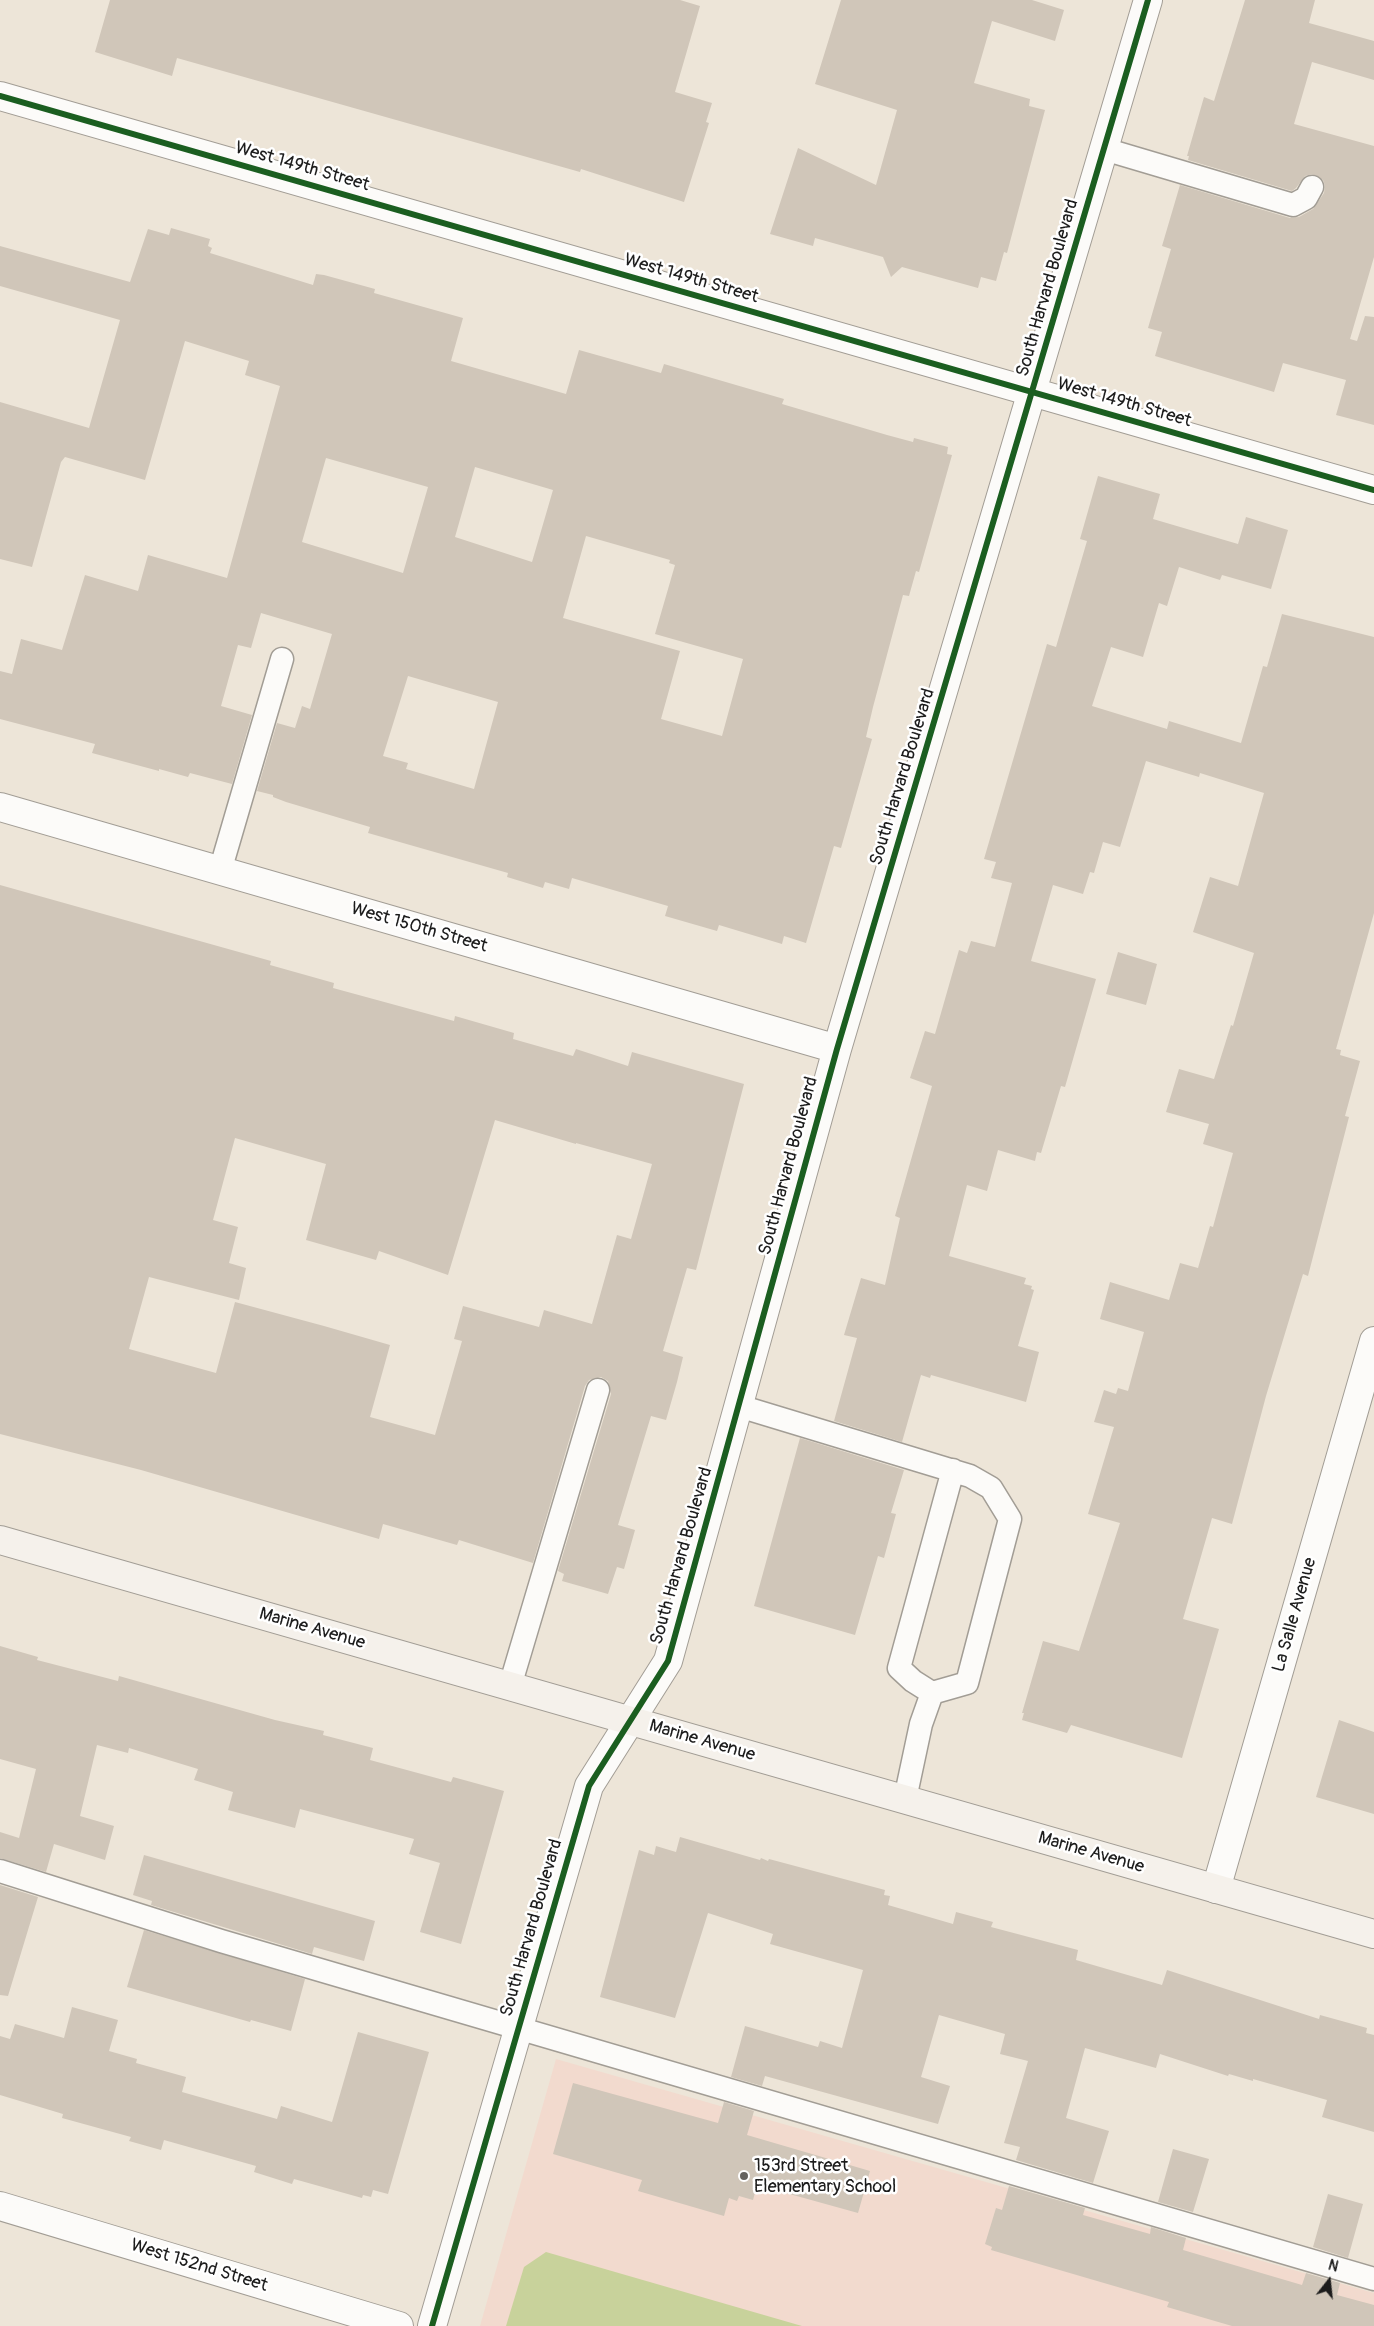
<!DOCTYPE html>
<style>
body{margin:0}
#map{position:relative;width:1374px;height:2326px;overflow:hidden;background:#ede5d8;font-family:Pangolin,sans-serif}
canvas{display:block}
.north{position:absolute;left:1304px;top:2256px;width:50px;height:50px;-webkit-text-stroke:4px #fff;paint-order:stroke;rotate:16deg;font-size:14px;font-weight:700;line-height:20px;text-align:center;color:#1c1c1c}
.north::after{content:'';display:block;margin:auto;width:18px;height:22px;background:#1c1c1c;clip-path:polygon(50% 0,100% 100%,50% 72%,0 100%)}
</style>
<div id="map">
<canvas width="1374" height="2326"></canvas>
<div class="north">N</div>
</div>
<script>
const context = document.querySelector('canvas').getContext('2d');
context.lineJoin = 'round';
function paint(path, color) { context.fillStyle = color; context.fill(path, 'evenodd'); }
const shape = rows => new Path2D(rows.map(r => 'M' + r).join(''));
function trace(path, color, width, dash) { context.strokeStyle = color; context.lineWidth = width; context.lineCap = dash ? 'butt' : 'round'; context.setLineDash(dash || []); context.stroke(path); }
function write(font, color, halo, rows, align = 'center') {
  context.font = font + ' Pangolin,sans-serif'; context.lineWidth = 5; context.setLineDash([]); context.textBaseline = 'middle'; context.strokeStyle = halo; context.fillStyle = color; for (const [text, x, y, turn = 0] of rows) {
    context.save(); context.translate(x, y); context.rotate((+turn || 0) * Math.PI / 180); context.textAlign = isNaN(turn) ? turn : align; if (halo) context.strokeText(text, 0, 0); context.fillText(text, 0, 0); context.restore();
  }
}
const built = shape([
 [556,2059,1374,2293,1374,2326,480,2326]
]);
const green = shape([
 [546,2252,802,2326,506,2326,524,2267]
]);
const building = shape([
 [110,0,680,0,700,6,675,92,712,103,706,122,709,123,684,202,581,169,580,172,177,58,172,76,95,52],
 [841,0,1032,0,1064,10,1055,41,992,21,974,83,1030,99,1029,106,1045,110,1007,253,1004,252,996,281,981,277,978,288,902,267,891,277,883,257,815,238,813,246,770,234,798,148,876,185,897,110,815,84],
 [1245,0,1315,0,1309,23,1374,41,1374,80,1312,62,1294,124,1374,146,1374,257,1350,339,1357,341,1365,316,1374,317,1374,425,1336,415,1346,380,1283,363,1274,392,1155,356,1162,332,1148,328,1171,249,1162,246,1180,185,1290,218,1299,217,1313,209,1324,193,1325,186,1323,180,1312,174,1305,176,1296,188,1292,191,1188,160,1189,156,1187,156,1204,97,1214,101],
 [171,228,210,239,208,246,212,248,210,253,313,285,316,274,324,275,375,289,374,293,463,318,451,361,566,394,579,350,661,373,664,364,784,399,782,404,887,435,913,442,914,438,948,447,947,454,952,455,919,572,916,571,909,596,903,595,873,707,866,737,872,739,841,848,834,846,806,943,784,936,782,944,719,925,717,931,665,916,668,906,572,878,569,889,545,882,543,888,507,877,508,873,368,833,370,827,286,802,273,797,273,795,257,791,277,723,295,728,302,706,310,709,332,634,261,613,251,648,238,645,221,706,252,715,232,784,190,773,188,777,159,769,159,771,92,753,95,744,0,719,0,671,12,674,21,639,62,650,85,575,138,591,148,555,227,578,280,386,245,375,249,361,185,341,145,480,65,457,61,462,32,567,0,559,0,402,89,428,120,320,0,286,0,246,130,282,148,229,169,235],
 [326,458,428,487,403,573,302,542],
 [475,467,553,490,532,562,455,537],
 [586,536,670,560,669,563,675,565,655,634,743,659,722,736,661,719,680,651,563,618],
 [408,676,498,702,474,789,406,769,408,763,383,756],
 [1098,476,1160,494,1153,519,1238,544,1246,517,1288,530,1271,589,1222,575,1220,580,1179,567,1167,606,1159,603,1143,657,1111,647,1092,706,1167,729,1169,721,1241,743,1263,666,1267,667,1282,614,1374,637,1374,913,1336,1049,1341,1050,1340,1055,1360,1061,1345,1116,1349,1117,1308,1276,1303,1274,1266,1396,1232,1524,1212,1518,1183,1619,1219,1629,1182,1758,1071,1725,1067,1733,1022,1720,1024,1713,1022,1713,1043,1641,1079,1651,1120,1523,1088,1514,1114,1427,1094,1422,1104,1390,1116,1394,1118,1388,1128,1391,1144,1332,1100,1319,1110,1282,1169,1300,1180,1263,1198,1268,1210,1226,1213,1227,1233,1153,1203,1144,1209,1124,1166,1112,1179,1069,1214,1079,1231,1025,1233,1026,1254,953,1193,932,1210,877,1238,886,1264,793,1200,773,1199,777,1146,761,1120,847,1103,842,1094,873,1090,872,1083,894,1053,885,1031,961,1096,979,1065,1087,1061,1086,1041,1153,1037,1152,1035,1161,998,1150,987,1191,967,1185,949,1256,1026,1278,1024,1284,1032,1286,1031,1289,1034,1290,1018,1346,1039,1352,1026,1402,931,1375,930,1378,921,1375,902,1442,834,1421,857,1338,844,1335,861,1278,885,1285,900,1218,895,1216,932,1086,910,1078,925,1031,935,1034,959,950,967,953,971,941,995,947,1012,883,991,878,996,862,984,859,1047,644,1056,647,1087,541,1080,539],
 [0,885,271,961,270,965,334,983,333,988,454,1021,455,1016,514,1033,513,1039,573,1056,576,1049,628,1066,632,1052,744,1084,696,1270,687,1268,663,1351,683,1357,677,1382,666,1420,651,1416,618,1525,635,1530,624,1569,617,1567,608,1594,562,1581,564,1574,558,1571,611,1394,608,1381,601,1377,589,1380,585,1386,533,1563,459,1540,457,1545,383,1524,379,1539,141,1470,0,1434],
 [495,1120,576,1144,576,1143,652,1164,631,1239,617,1235,592,1324,544,1310,539,1327,463,1306,454,1339,462,1341,435,1435,370,1417,390,1345,324,1326,235,1302,216,1373,129,1349,149,1277,239,1300,246,1268,229,1263,238,1227,213,1220,235,1138,326,1164,306,1240,376,1260,379,1251,448,1275],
 [1118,952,1157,964,1146,1005,1106,994],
 [800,1438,904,1470,891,1513,896,1514,884,1558,878,1556,855,1635,754,1606],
 [0,1646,38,1657,37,1660,118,1681,119,1676,275,1720,324,1731,323,1735,373,1748,370,1760,451,1782,453,1777,504,1791,461,1944,420,1932,440,1863,409,1854,414,1839,300,1809,295,1828,228,1810,233,1792,194,1780,198,1769,129,1748,128,1753,97,1745,80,1816,114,1826,105,1860,54,1844,46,1872,0,1858,0,1832,19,1838,36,1769,0,1759],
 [1339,1720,1374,1732,1374,1814,1316,1797],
 [680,1837,760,1860,761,1858,768,1861,769,1859,885,1890,884,1895,890,1896,888,1905,953,1924,956,1912,993,1922,991,1927,1078,1950,1076,1960,1162,1985,1167,1970,1319,2019,1320,2015,1367,2028,1366,2033,1374,2035,1374,2132,1322,2117,1327,2100,1253,2079,1253,2081,1229,2074,1228,2076,1160,2054,1156,2068,1085,2048,1066,2118,1109,2131,1093,2183,1016,2160,1020,2147,1004,2143,1028,2061,1000,2054,1005,2034,939,2015,921,2077,950,2086,938,2124,765,2076,762,2086,731,2077,745,2026,818,2047,820,2041,842,2048,863,1970,770,1944,773,1934,708,1913,675,2018,600,1997,639,1850,654,1855,656,1846,676,1852],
 [144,1855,375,1921,364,1961,314,1947,312,1954,151,1905,152,1901,133,1895],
 [0,1885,38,1897,8,1996,0,1995],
 [144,1930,305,1979,291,2031,251,2020,250,2022,127,1987],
 [72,2007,118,2020,109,2051,137,2059,136,2063,186,2077,182,2092,277,2119,281,2106,332,2122,358,2032,429,2052,388,2194,373,2190,371,2197,363,2195,362,2198,294,2179,292,2184,254,2172,256,2166,164,2140,161,2150,129,2141,131,2137,62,2118,63,2114,0,2095,0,2036,10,2039,15,2024,64,2038],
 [573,2083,718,2123,724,2102,754,2111,747,2135,870,2171,858,2213,757,2185,753,2200,739,2196,737,2201,729,2198,724,2216,638,2191,642,2180,553,2154],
 [1173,2149,1209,2159,1193,2212,1158,2202],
 [1009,2186,1085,2208,1083,2215,1150,2234,1151,2227,1186,2238,1183,2250,1302,2285,1306,2273,1340,2283,1337,2295,1374,2305,1374,2326,1232,2326,1167,2307,1169,2302,991,2250,992,2247,985,2244,996,2208,1002,2210],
 [1328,2194,1363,2204,1348,2258,1313,2247]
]);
const service = shape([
 [1104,149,1293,205,1306,198,1312,187],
 [220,871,282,659],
 [739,1406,970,1476,991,1488,1010,1519,967,1683,932,1693,921,1724,905,1799],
 [510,1686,598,1390],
 [932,1693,913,1681,899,1668,953,1470],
 [0,1871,221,1941,1374,2279]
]);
const minor = shape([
 [0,96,1374,490],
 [0,807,837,1049],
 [1216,1889,1374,1341],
 [0,2206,399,2326],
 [432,2326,589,1786,668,1661,837,1049,1148,0]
]);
const secondary = shape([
 [0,1540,1374,1934]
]);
const cycleway = shape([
 [0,96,1374,490],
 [432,2326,589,1786,668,1661,837,1049,1148,0]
]);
const markers = [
 [744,2176,5,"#65625e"]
];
const streetNames = [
 ["West 149th Street",302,167,16],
 ["West 149th Street",691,279,16],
 ["South Harvard Boulevard",1048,288,-74],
 ["West 149th Street",1124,403,16],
 ["South Harvard Boulevard",903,777,-73],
 ["West 150th Street",419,928,16],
 ["South Harvard Boulevard",789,1166,-75],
 ["South Harvard Boulevard",682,1556,-74],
 ["La Salle Avenue",1295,1615,-74],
 ["Marine Avenue",312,1629,16],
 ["Marine Avenue",702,1741,16],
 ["Marine Avenue",1091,1853,16],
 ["South Harvard Boulevard",532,1928,-74],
 ["West 152nd Street",199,2266,17]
];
const poiNames = [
 ["153rd Street",754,2166],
 ["Elementary School",754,2187]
];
paint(built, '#f2dace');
paint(green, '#c8d29b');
paint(building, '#d0c6b9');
trace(service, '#a29d95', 25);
trace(minor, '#a29d95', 30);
trace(secondary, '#a29d95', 30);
trace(service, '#fcfbf9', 22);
trace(minor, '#fcfbf9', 28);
trace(secondary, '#f5f1eb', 28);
trace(cycleway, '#1b5e20', 6);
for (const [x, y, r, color] of markers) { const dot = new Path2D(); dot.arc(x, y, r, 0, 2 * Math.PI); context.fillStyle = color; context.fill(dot); trace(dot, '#fff', 2); }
write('18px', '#1c1c1c', '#fff', streetNames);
write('18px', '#1c1c1c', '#fff', poiNames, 'left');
</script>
